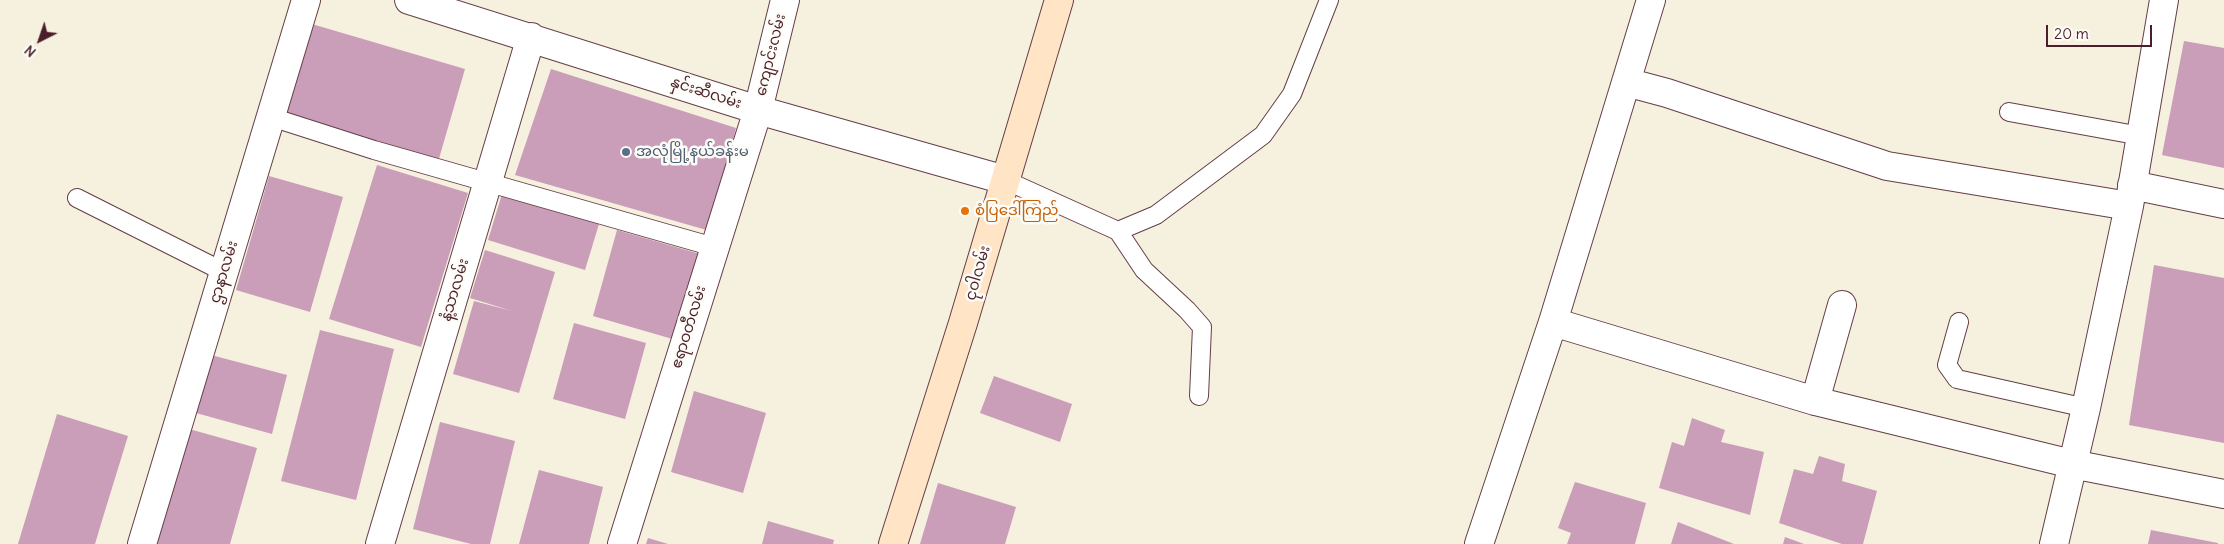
<!DOCTYPE html>
<meta charset="utf-8">
<style>
body{margin:0}
#map{position:relative;width:2224px;height:544px;overflow:hidden;background:#f6f0de;font-family:Delius,sans-serif}
canvas{display:block}
.north{position:absolute;left:15px;top:15px;width:50px;height:50px;-webkit-text-stroke:4px #fdfcf7;paint-order:stroke;rotate:221deg;font-size:14px;font-weight:700;line-height:20px;text-align:center;color:#4a1f2b}
.north::after{content:'';display:block;margin:auto;width:18px;height:22px;background:#4a1f2b;clip-path:polygon(50% 0,100% 100%,50% 72%,0 100%)}
.scale{position:absolute;left:2046px;top:25px;width:106px;height:22px;box-sizing:border-box;border:2px solid #4a1f2b;border-top:0;padding-left:6px;font-size:15px;line-height:18px;white-space:nowrap;color:#4a1f2b;-webkit-text-stroke:4px #fdfcf7;paint-order:stroke}
</style>
<div id="map">
<canvas width="2224" height="544"></canvas>
<div class="north">N</div>
<div class="scale">20 m</div>
</div>
<script>
const context = document.querySelector('canvas').getContext('2d');
context.lineJoin = 'round';
function paint(path, color) { context.fillStyle = color; context.fill(path, 'evenodd'); }
const shape = rows => new Path2D(rows.map(r => 'M' + r).join(''));
function trace(path, color, width, dash) { context.strokeStyle = color; context.lineWidth = width; context.lineCap = dash ? 'butt' : 'round'; context.setLineDash(dash || []); context.stroke(path); }
function write(font, color, halo, rows, align = 'center') {
  context.font = font + ' Delius,"Noto Sans Myanmar",sans-serif'; context.lineWidth = 5; context.setLineDash([]); context.textBaseline = 'middle'; context.strokeStyle = halo; context.fillStyle = color; for (const [text, x, y, turn = 0] of rows) {
    context.save(); context.translate(x, y); context.rotate((+turn || 0) * Math.PI / 180); context.textAlign = isNaN(turn) ? turn : align; if (halo) context.strokeText(text, 0, 0); context.fillText(text, 0, 0); context.restore();
  }
}
const building = shape([
 [305,22,465,69,438,162,278,115],
 [2184,41,2224,48,2224,168,2162,155],
 [551,69,736,128,710,231,515,175],
 [377,165,468,193,421,347,329,319],
 [269,176,343,197,310,312,236,290],
 [502,194,599,224,585,270,488,240],
 [617,230,700,254,676,340,593,316],
 [485,250,555,272,519,393,453,374,474,301,512,311,470,298],
 [2154,265,2224,278,2224,443,2129,425],
 [574,323,646,343,625,419,553,399],
 [320,330,394,349,356,500,281,481],
 [211,355,287,375,272,434,196,413],
 [994,376,1072,404,1060,442,980,413],
 [694,391,766,413,743,493,671,472],
 [57,414,128,436,104,514,95,544,18,544],
 [1692,418,1725,430,1721,442,1764,452,1750,515,1659,488,1672,442,1684,446],
 [440,422,515,441,490,544,471,544,413,529],
 [182,427,257,448,230,544,149,544],
 [1819,456,1845,464,1842,481,1877,491,1863,544,1842,544,1779,523,1794,469,1813,474],
 [539,470,603,487,589,544,519,544],
 [1575,482,1646,503,1635,544,1567,544,1571,533,1558,528],
 [938,483,1016,507,1005,544,920,544],
 [768,521,834,540,833,544,762,544],
 [1678,522,1734,544,1671,544],
 [2151,530,2218,543,2218,544,2148,544],
 [1785,537,1804,544,1783,544],
 [648,538,668,544,646,544]
]);
const lane = shape([
 [2009,112,2141,136],
 [271,117,374,150,714,247],
 [1005,180,1118,231,1156,215,1263,135,1292,94,1329,0],
 [77,198,224,272],
 [1118,231,1144,270,1187,310,1202,327,1199,396],
 [1959,322,1947,365,1957,379,2086,408]
]);
const street = shape([
 [409,0,758,110,1005,180],
 [1626,82,1667,93,1887,166,2129,206],
 [2132,185,2224,204],
 [1553,322,1815,401,2072,464,2224,494],
 [1815,401,1842,305],
 [142,544,306,0],
 [380,544,531,37],
 [622,544,758,110,785,0],
 [1479,544,1553,322,1651,0],
 [2054,544,2086,408,2129,206,2164,0]
]);
const secondary = shape([
 [893,544,963,323,1059,0]
]);
const markers = [
 [626,152,5,"#5c6f8a"],
 [965,211,5,"#e8710a"]
];
const streetNames = [
 ["ကျောင်းလမ်း",771,55,-76],
 ["နှင်းဆီလမ်း",706,93,18],
 ["ဌာနာလမ်း",224,272,-73],
 ["ငုဝါလမ်း",978,273,-74],
 ["နံ့သာလမ်း",455,290,-73],
 ["ဧရာဝတီလမ်း",689,327,-73]
];
const serviceNames = [
 ["အလုံမြို့နယ်ခန်းမ",636,152]
];
const foodNames = [
 ["စံပြဒေါ်ကြည်",975,211]
];
paint(building, '#ca9db9');
trace(lane, '#643e46', 20);
trace(street, '#643e46', 30);
trace(secondary, '#643e46', 30);
trace(lane, '#fff', 18);
trace(street, '#fff', 28);
trace(secondary, '#ffe4c6', 28);
for (const [x, y, r, color] of markers) { const dot = new Path2D(); dot.arc(x, y, r, 0, 2 * Math.PI); context.fillStyle = color; context.fill(dot); trace(dot, '#fdfcf7', 2); }
write('15px', '#4a1f2b', '#fdfcf7', streetNames);
write('15px', '#4e5e75', '#fdfcf7', serviceNames, 'left');
write('15px', '#c56008', '#fdfcf7', foodNames, 'left');
</script>
